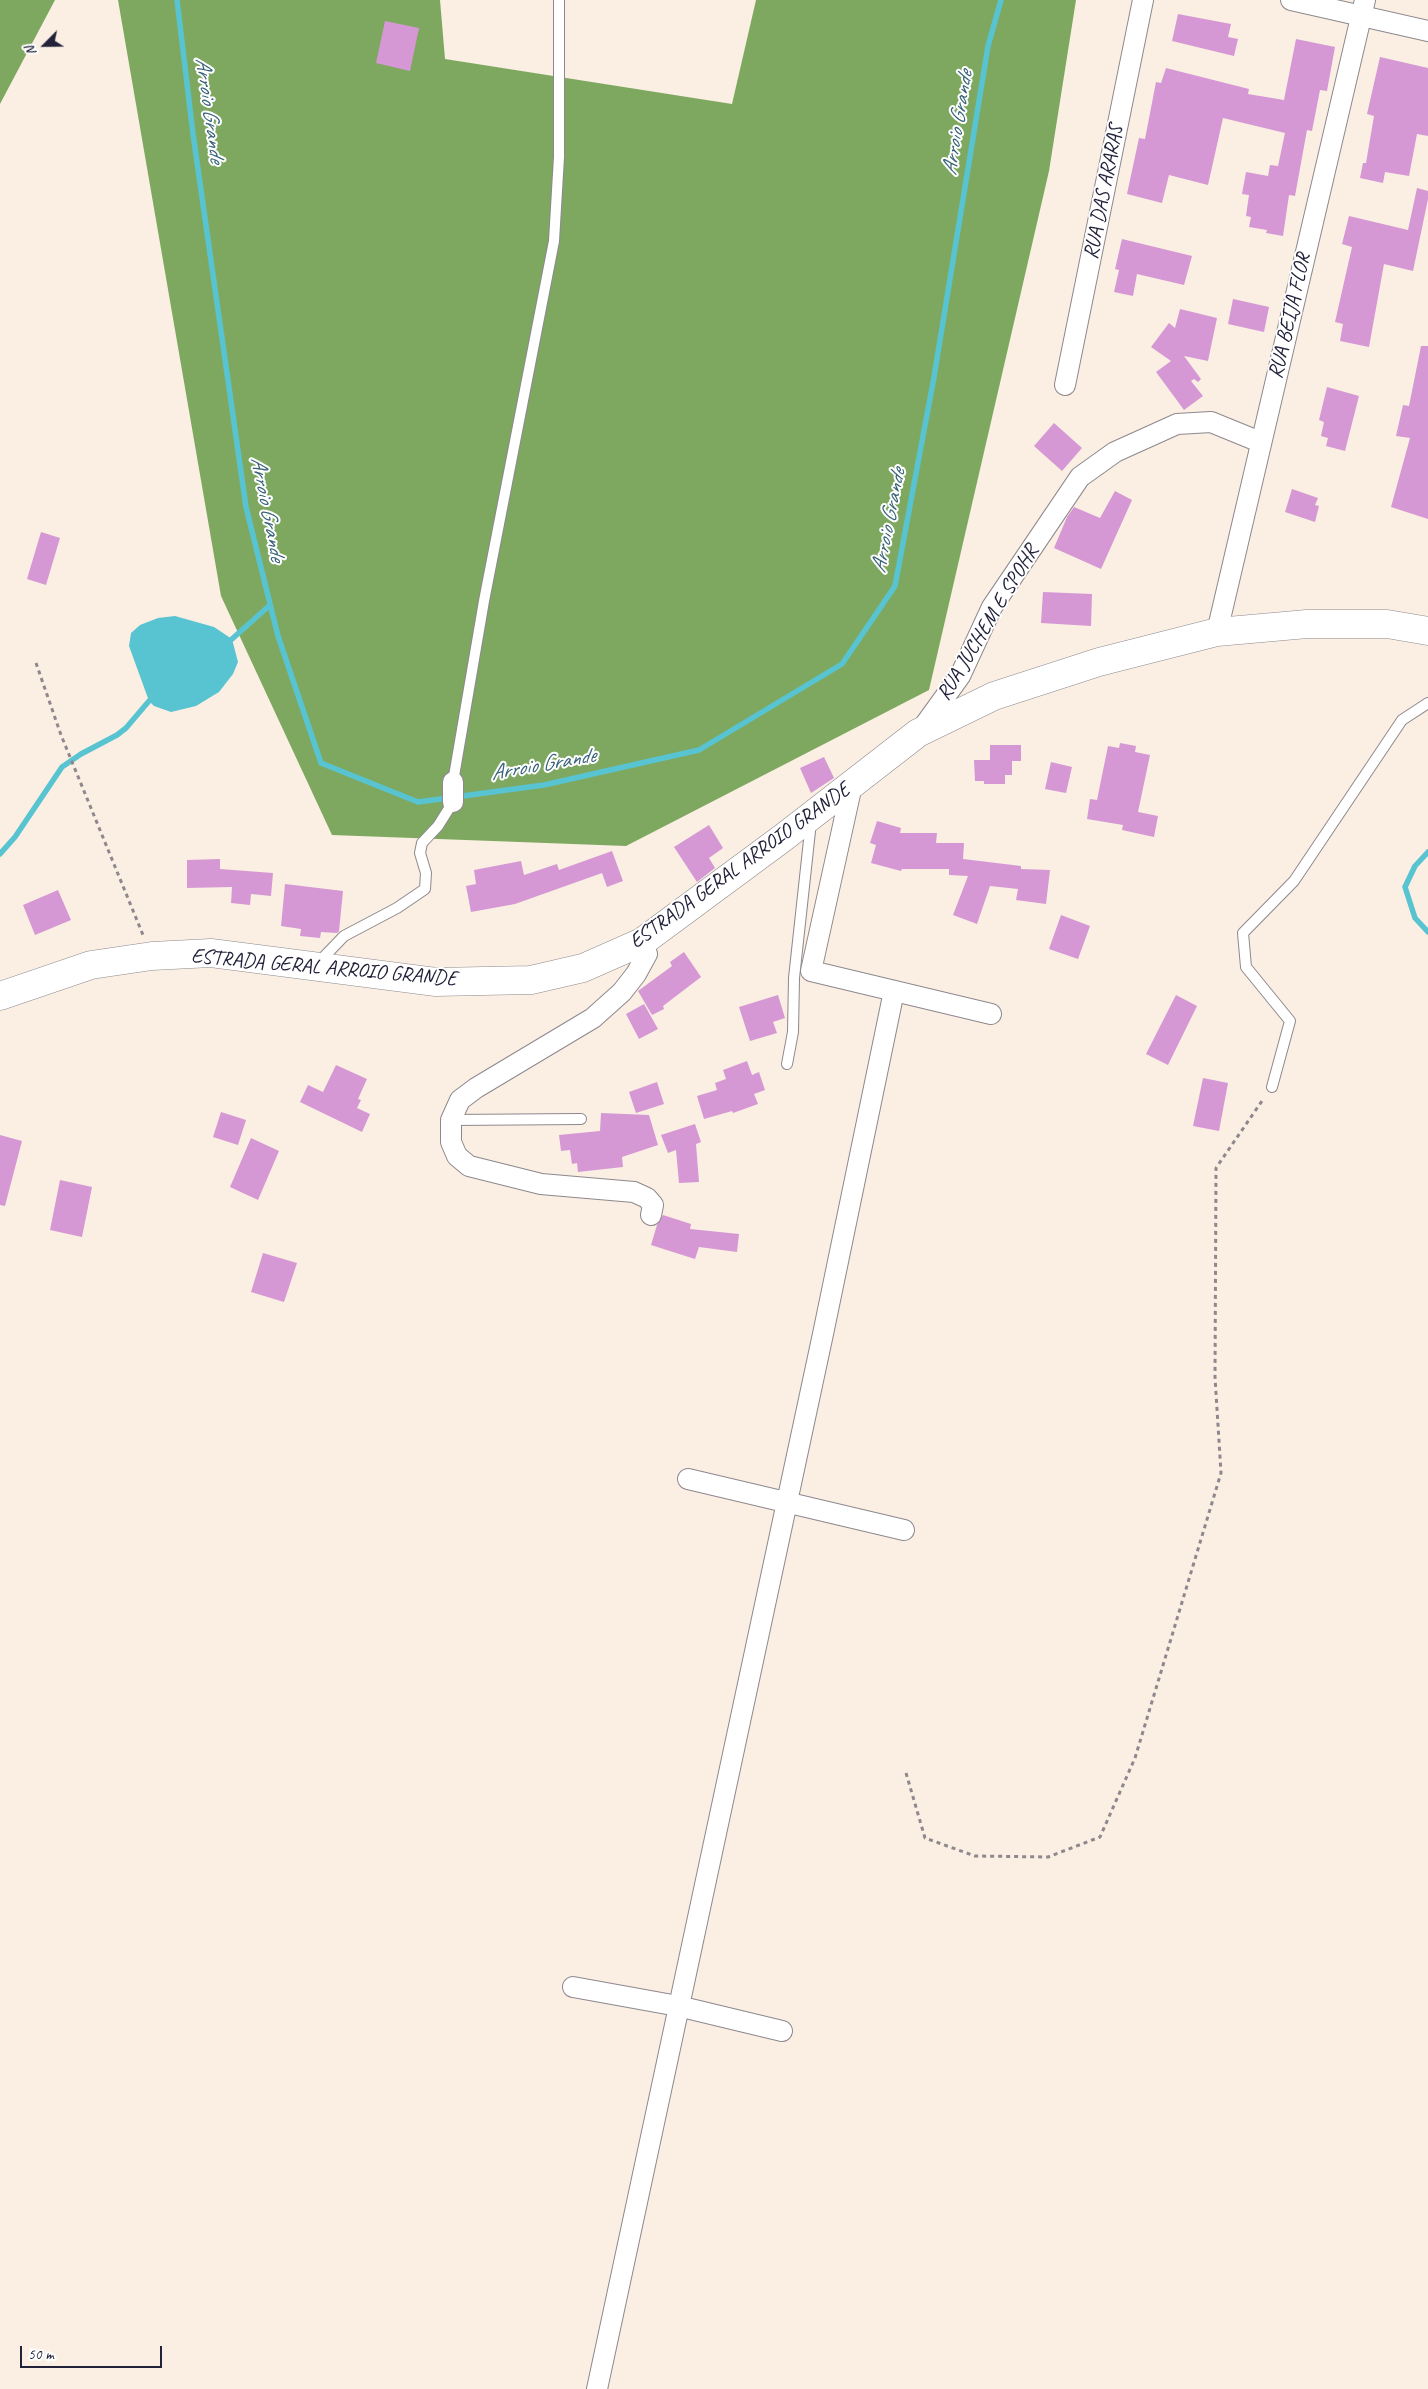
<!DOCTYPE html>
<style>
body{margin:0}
#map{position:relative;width:1428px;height:2389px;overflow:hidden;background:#faefe2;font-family:Caveat,sans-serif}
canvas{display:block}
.north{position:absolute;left:20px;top:20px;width:50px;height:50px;-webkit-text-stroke:4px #fff;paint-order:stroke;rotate:247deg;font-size:14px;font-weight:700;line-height:20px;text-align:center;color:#22223b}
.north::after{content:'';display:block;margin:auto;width:18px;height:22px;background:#22223b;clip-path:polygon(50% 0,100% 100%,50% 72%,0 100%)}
.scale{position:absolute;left:20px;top:2346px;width:142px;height:22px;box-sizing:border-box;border:2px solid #22223b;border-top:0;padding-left:6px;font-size:15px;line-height:18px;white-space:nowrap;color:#22223b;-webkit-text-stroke:4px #fff;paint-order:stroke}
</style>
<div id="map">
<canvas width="1428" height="2389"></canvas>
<div class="north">N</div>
<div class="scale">50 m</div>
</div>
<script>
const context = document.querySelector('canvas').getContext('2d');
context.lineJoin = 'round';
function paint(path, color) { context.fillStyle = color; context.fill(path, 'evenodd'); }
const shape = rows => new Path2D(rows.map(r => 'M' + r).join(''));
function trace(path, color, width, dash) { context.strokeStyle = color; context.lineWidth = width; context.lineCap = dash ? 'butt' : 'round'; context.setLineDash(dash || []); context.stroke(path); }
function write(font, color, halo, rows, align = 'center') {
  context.font = font + ' Caveat,sans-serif'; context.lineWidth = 4; context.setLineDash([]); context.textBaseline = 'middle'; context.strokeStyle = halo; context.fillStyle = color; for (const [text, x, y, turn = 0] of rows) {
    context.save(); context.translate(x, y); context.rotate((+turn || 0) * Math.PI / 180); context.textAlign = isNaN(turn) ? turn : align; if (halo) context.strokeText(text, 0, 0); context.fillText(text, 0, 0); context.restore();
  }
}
const forest = shape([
 [0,0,55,0,0,104],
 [118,0,440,0,445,59,732,104,756,0,1076,0,1049,171,929,690,626,846,332,835,221,596]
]);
const water = shape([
 [175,616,214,627,232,639,238,662,233,674,219,692,196,706,171,712,154,706,149,701,129,646,131,633,140,625,158,618]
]);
const stream = shape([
 [177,0,193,134,246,507,278,636,321,763,418,802,544,785,699,750,842,664,895,586,934,377,988,46,1001,0],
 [232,639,270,605],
 [1428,852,1415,866,1405,887,1415,918,1428,932],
 [0,854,15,837,62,767,81,754,117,735,126,728,149,701]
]);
const building = shape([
 [1178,14,1231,24,1228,37,1238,39,1234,56,1172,41],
 [385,21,419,28,410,71,376,63],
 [1296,39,1335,47,1327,91,1320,90,1312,131,1307,130,1295,196,1289,195,1283,236,1266,233,1267,230,1249,227,1251,217,1246,216,1249,195,1242,194,1246,172,1268,176,1270,165,1278,166,1285,133,1223,118,1208,185,1169,175,1162,203,1127,194,1139,138,1145,139,1156,82,1161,83,1166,68,1249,89,1248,94,1284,100],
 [1380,57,1428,68,1428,136,1417,134,1409,176,1385,172,1383,183,1360,178,1363,163,1366,163,1374,116,1367,114],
 [1417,188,1428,191,1428,199,1413,271,1384,264,1369,347,1340,341,1343,324,1335,322,1352,247,1342,244,1349,216,1408,230],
 [1122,239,1192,256,1184,285,1137,274,1133,296,1114,292,1119,270,1115,269],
 [1233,299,1269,307,1264,332,1228,324],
 [1180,309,1217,318,1208,361,1184,356,1201,379,1198,382,1194,379,1191,381,1203,396,1184,410,1156,372,1171,361,1151,347,1169,323,1175,328],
 [1421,346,1428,346,1428,519,1391,507,1410,438,1396,436,1403,405,1409,406],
 [1327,387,1359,396,1345,451,1326,446,1328,438,1321,436,1324,422,1319,420],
 [1054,423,1082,448,1062,471,1034,446],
 [1292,489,1318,498,1315,505,1319,506,1315,522,1285,512],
 [1115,491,1132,500,1101,569,1054,548,1067,517,1074,507,1100,518],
 [41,532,60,538,46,585,27,579],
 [1043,592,1092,594,1091,626,1041,623],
 [1120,743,1136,746,1135,752,1150,755,1138,812,1158,816,1154,837,1122,830,1123,825,1087,819,1090,799,1097,800,1108,746,1119,748],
 [990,745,1021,745,1021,761,1012,761,1012,775,1005,775,1005,784,984,784,984,781,975,781,974,760,990,760],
 [824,757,834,778,811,793,800,768],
 [1051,762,1072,767,1066,793,1045,789],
 [877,821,901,828,900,833,937,833,936,843,964,843,963,859,1021,866,1021,869,1050,870,1046,904,1016,900,1018,889,990,886,977,924,953,915,968,876,949,875,949,869,902,869,901,871,871,863,876,845,870,843],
 [709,825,723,848,709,858,715,868,697,882,674,847],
 [612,851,623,881,607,887,602,873,515,904,471,912,466,886,476,884,474,870,521,861,524,875,557,864,559,870],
 [220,859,220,869,273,873,271,896,251,894,250,905,231,903,232,887,187,888,187,860],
 [285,884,343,891,339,931,337,933,321,932,320,938,300,936,301,929,281,926],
 [58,890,71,920,35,935,23,905],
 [1061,915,1090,926,1078,959,1049,949],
 [684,952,701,977,663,1006,664,1009,652,1015,638,991,672,966,670,962],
 [778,995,785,1018,773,1022,777,1033,750,1041,739,1007],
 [1176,995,1197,1006,1168,1065,1146,1054],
 [644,1004,658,1029,639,1039,626,1014],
 [747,1061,752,1075,759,1072,765,1090,754,1094,758,1104,733,1113,732,1111,704,1119,697,1096,717,1090,715,1083,726,1079,723,1070],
 [336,1065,367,1079,358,1099,361,1100,357,1108,370,1114,362,1132,300,1102,308,1085,323,1092],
 [1203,1078,1228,1083,1219,1131,1193,1126],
 [657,1082,664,1104,636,1113,629,1092],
 [221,1112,246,1120,238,1145,213,1137],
 [601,1113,649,1115,658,1145,622,1157,623,1167,578,1172,577,1163,572,1164,570,1150,561,1151,559,1135,600,1131],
 [695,1124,701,1142,696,1144,699,1182,679,1183,676,1150,668,1153,661,1135],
 [0,1135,22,1141,5,1206,0,1205],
 [251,1138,279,1151,258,1200,230,1187],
 [60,1180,92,1187,82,1237,50,1230],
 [663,1215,691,1224,690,1229,739,1234,737,1252,699,1247,695,1259,651,1245,657,1225],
 [263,1253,297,1263,284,1302,251,1292]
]);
const path = shape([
 [36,663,61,735,143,935],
 [906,1773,925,1838,975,1856,1048,1857,1100,1837,1135,1758,1221,1473,1215,1377,1216,1168,1264,1098]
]);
const lane = shape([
 [453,782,484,601,554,241,559,157,559,0],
 [318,963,344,936,397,908,425,889,426,873,420,853,422,843,438,826,453,802],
 [787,1064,793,1032,794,978,811,822],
 [1272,1087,1290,1021,1246,967,1243,933,1294,881,1402,720,1428,703],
 [451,1120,581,1119]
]);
const street = shape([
 [1291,0,1428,31],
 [1065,385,1143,0],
 [1217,632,1365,0],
 [921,730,960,676,992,607,1080,477,1115,452,1177,424,1211,422,1260,442],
 [453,782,453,802],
 [852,785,811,971,991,1014],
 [642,942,647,954,636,974,622,992,593,1018,476,1088,460,1100,451,1120,451,1142,457,1156,469,1166,541,1184,634,1192,647,1198,653,1205,651,1215],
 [688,1479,904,1530],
 [573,1987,678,2006,782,2031],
 [597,2389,823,1334,894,991]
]);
const secondary = shape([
 [0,996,91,965,152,956,211,953,436,982,531,980,583,968,642,942,784,837,918,733,994,696,1099,662,1217,632,1307,624,1387,624,1428,631]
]);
const streetNames = [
 ["RUA DAS ARARAS",1104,192,-79],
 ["RUA BEIJA FLOR",1290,316,-77],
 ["RUA JUCHEM E SPOHR",988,623,-59],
 ["ESTRADA GERAL ARROIO GRANDE",740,866,-36],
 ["ESTRADA GERAL ARROIO GRANDE",324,968,5]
];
const waterNames = [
 ["Arroio Grande",209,110,82],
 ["Arroio Grande",958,123,-81],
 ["Arroio Grande",267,509,79],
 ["Arroio Grande",889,521,-79],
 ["Arroio Grande",543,765,-10]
];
paint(forest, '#7ea860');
paint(water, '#58c4d1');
trace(stream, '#58c4d1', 5.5);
paint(building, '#d598d5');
trace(lane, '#8e888e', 12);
trace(street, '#8e888e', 22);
trace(secondary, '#8e888e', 29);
trace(path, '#8e888e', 3, [4, 4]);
trace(lane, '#fff', 10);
trace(street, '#fff', 20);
trace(secondary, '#fff', 28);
write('21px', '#22223b', '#fff', streetNames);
write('italic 22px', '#386377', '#fff', waterNames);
</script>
